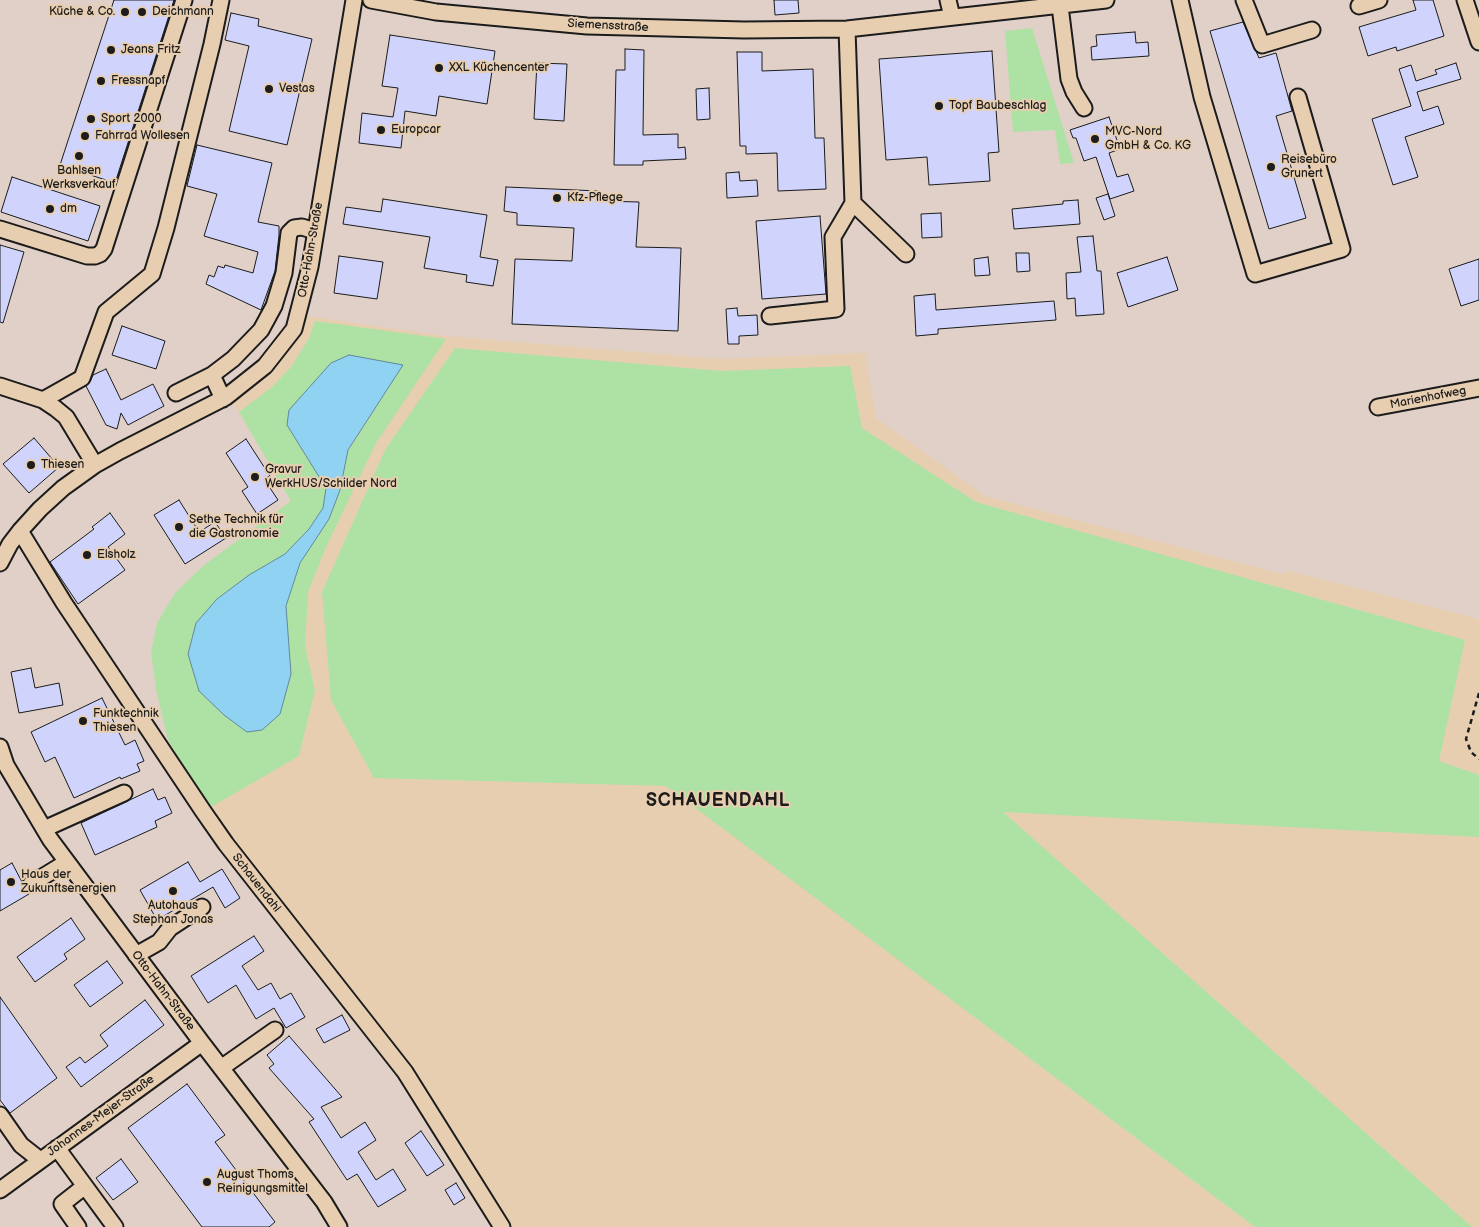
<!DOCTYPE html>
<meta charset="utf-8">
<style>
body{margin:0}
canvas{display:block;background:#e8ceb0}
</style>
<canvas width="1479" height="1227"></canvas>
<script>
const context = document.querySelector('canvas').getContext('2d');
context.lineJoin = 'round';
function paint(path, color) { context.fillStyle = color; context.fill(path, 'evenodd'); }
const shape = rows => new Path2D(rows.map(r => 'M' + r).join(''));
function trace(path, color, width, dash) { context.strokeStyle = color; context.lineWidth = width; context.lineCap = dash ? 'butt' : 'round'; context.setLineDash(dash || []); context.stroke(path); }
function write(font, color, halo, rows, align = 'center') {
  context.font = font + ' "Balsamiq Sans",sans-serif'; context.lineWidth = 4; context.setLineDash([]); context.textBaseline = 'middle'; context.strokeStyle = halo; context.fillStyle = color; for (const [text, x, y, turn = 0] of rows) {
    context.save(); context.translate(x, y); context.rotate((+turn || 0) * Math.PI / 180); context.textAlign = isNaN(turn) ? turn : align; if (halo) context.strokeText(text, 0, 0); context.fillText(text, 0, 0); context.restore();
  }
}
const built = shape([
 [0,0,1479,0,1479,619,1285,570,1286,575,985,496,876,418,865,353,720,359,445,336,292,314,289,326,261,362,226,391,291,500,203,566,175,593,151,653,157,694,168,740,206,810,406,1083,497,1227,0,1227]
]);
const green = shape([
 [1032,28,1074,163,1060,164,1055,130,1013,132,1005,31],
 [315,321,446,339,376,443,326,547,308,592,305,646,315,690,299,756,206,810,168,740,157,694,151,653,157,623,175,593,203,566,291,501,239,412,272,387,291,367,309,338],
 [402,365,348,451,340,490,329,518,300,563,286,606,217,599,249,575,285,554,309,529,323,508,326,488,287,425],
 [455,348,722,371,850,366,862,428,976,502,1465,640,1439,761,1479,775,1479,837,1003,812,1472,1227,1255,1227,666,786,374,778,331,700,322,592,385,450]
]);
const water = shape([
 [349,355,403,365,348,450,340,490,329,519,300,563,286,606,291,674,280,714,262,730,247,732,224,715,199,691,188,654,196,623,217,599,249,575,285,554,309,529,323,508,326,488,287,425,289,410,331,363,349,355]
]);
const building = shape([
 [114,0,174,0,115,183,60,165,114,0],
 [774,0,798,0,799,13,775,15,774,0],
 [1413,0,1433,0,1444,36,1397,51,1396,47,1368,56,1359,27,1416,10,1413,0],
 [231,13,259,19,258,26,312,39,287,145,229,131,249,46,225,40,231,13],
 [1243,22,1259,58,1276,53,1292,111,1276,116,1306,218,1269,229,1210,31,1243,22],
 [1135,32,1136,43,1148,42,1149,56,1092,60,1091,47,1097,46,1096,35,1135,32],
 [390,35,495,51,487,104,439,96,436,116,405,111,401,148,359,143,362,113,393,117,398,88,382,86,390,35],
 [625,49,644,50,643,135,678,134,678,148,685,147,686,159,643,161,643,165,614,165,616,70,625,70,625,49],
 [992,51,999,152,988,153,990,181,929,185,927,157,886,160,879,59,992,51],
 [737,52,762,52,762,71,813,69,815,138,824,138,826,189,778,191,777,153,746,154,746,146,740,146,737,52],
 [537,63,567,64,564,121,534,119,537,63],
 [1456,63,1461,79,1417,92,1423,111,1438,106,1444,124,1405,137,1418,177,1393,185,1372,119,1411,106,1399,69,1411,65,1416,81,1437,74,1435,70,1456,63],
 [709,88,710,119,697,120,696,89,709,88],
 [1109,117,1120,149,1109,153,1117,177,1128,174,1134,191,1110,199,1096,157,1084,161,1076,138,1073,138,1070,130,1109,117],
 [197,145,272,163,258,222,279,226,279,235,275,271,261,310,206,284,209,275,214,277,218,266,224,268,225,265,253,273,258,252,204,236,217,194,187,186,197,145],
 [739,172,740,181,757,180,758,196,727,198,726,173,739,172],
 [12,177,100,206,88,241,1,212,12,177],
 [506,187,599,191,599,201,639,202,636,247,681,248,678,331,512,324,515,259,572,261,574,228,517,225,517,213,504,211,506,187],
 [1108,194,1115,216,1104,220,1096,198,1108,194],
 [383,199,487,215,480,257,498,260,493,286,466,282,467,275,424,268,430,237,343,224,346,207,381,212,383,199],
 [1078,200,1080,224,1014,229,1012,209,1063,204,1063,201,1078,200],
 [941,213,942,237,922,238,921,214,941,213],
 [820,216,826,294,762,299,756,221,820,216],
 [1093,236,1097,271,1101,271,1104,314,1076,316,1075,298,1067,299,1066,273,1081,272,1077,237,1093,236],
 [0,245,24,252,3,323,0,322,0,245],
 [1016,253,1029,253,1030,271,1017,272,1016,253],
 [339,256,383,262,377,299,334,293,339,256],
 [988,257,990,275,975,276,974,259,988,257],
 [1167,257,1178,290,1128,307,1117,273,1167,257],
 [1479,259,1479,300,1461,306,1449,269,1479,259],
 [935,294,936,310,1054,301,1056,320,938,329,938,334,916,336,914,296,935,294],
 [737,308,738,316,757,315,758,335,739,336,739,344,728,344,726,309,737,308],
 [122,326,165,341,156,369,112,355,122,326],
 [106,369,121,400,153,384,164,406,128,425,121,413,117,429,106,425,86,386,90,382,93,375,106,369],
 [34,438,59,467,29,493,3,464,34,438],
 [246,439,270,476,264,479,278,500,257,514,242,491,248,487,226,453,246,439],
 [179,500,199,532,215,522,226,538,185,564,154,515,179,500],
 [110,513,125,534,108,547,125,570,78,604,50,562,94,529,92,527,110,513],
 [31,668,35,688,59,683,63,705,19,713,11,672,31,668],
 [102,698,125,745,135,740,144,761,137,764,140,771,121,779,120,777,74,798,55,757,45,762,31,732,102,698],
 [153,789,158,800,165,797,172,813,155,821,157,827,95,855,81,823,153,789],
 [188,862,200,882,222,869,240,898,225,908,213,887,157,920,140,890,188,862],
 [12,863,22,882,23,888,29,894,0,911,0,870,12,863],
 [71,918,85,939,64,954,67,959,35,982,17,957,71,918],
 [254,936,264,951,242,966,258,990,271,983,280,999,291,993,305,1017,286,1028,274,1008,256,1019,236,985,208,1003,191,976,254,936],
 [107,961,123,983,90,1007,74,985,107,961],
 [0,997,57,1078,10,1113,0,1100,0,997],
 [145,1000,164,1025,81,1087,66,1067,80,1057,85,1063,108,1046,100,1035,145,1000],
 [342,1015,350,1030,324,1043,316,1029,342,1015],
 [289,1036,342,1097,321,1107,341,1138,365,1122,376,1140,358,1152,376,1180,393,1169,406,1190,378,1207,357,1174,347,1180,309,1122,314,1119,269,1068,274,1064,267,1055,289,1036],
 [187,1084,225,1135,215,1142,275,1222,269,1227,202,1227,128,1128,187,1084],
 [421,1131,444,1165,427,1176,405,1143,421,1131],
 [121,1159,138,1182,113,1200,96,1178,121,1159],
 [456,1183,465,1198,454,1205,445,1190,456,1183]
]);
const path = shape([
 [1479,693,1466,739,1471,752,1479,759]
]);
const minor = shape([
 [371,0,436,12,587,26,744,30,847,29,1106,0],
 [948,0,952,17],
 [1180,0,1202,97,1255,274,1342,249,1298,97],
 [1244,0,1262,45,1312,30],
 [1465,0,1479,42],
 [1060,6,1069,79,1074,92,1084,108],
 [1359,6,1379,0],
 [847,29,853,203,906,254],
 [0,229,87,256,95,256,100,254,104,249,184,0],
 [770,316,836,309,833,237,853,203],
 [0,386,43,400,55,408,66,417,95,465],
 [176,393,212,375],
 [223,399,212,375,233,359,261,330,274,306,284,273,289,233,294,228,302,227,315,231],
 [43,400,82,378,106,312,152,274,166,228,212,44,221,0],
 [1378,407,1479,388],
 [20,531,64,603,203,811,226,844,405,1072,502,1227],
 [0,563,10,544,20,531,40,509,63,488,95,465,120,451,226,397,265,366,294,329,310,267,354,0],
 [0,747,6,765,50,839,202,1043,324,1202,339,1227],
 [44,829,124,793],
 [31,884,67,862],
 [136,955,159,942,170,928,202,907],
 [221,1068,275,1030],
 [0,1115,21,1145,40,1160],
 [57,1148,115,1227],
 [0,1190,202,1043],
 [78,1227,62,1204,85,1186]
]);
const markers = [
 [125,12,5,"#1c1c1c"],
 [142,12,5,"#1c1c1c"],
 [111,50,5,"#1c1c1c"],
 [439,68,5,"#1c1c1c"],
 [101,81,5,"#1c1c1c"],
 [269,89,5,"#1c1c1c"],
 [939,106,5,"#1c1c1c"],
 [91,119,5,"#1c1c1c"],
 [381,130,5,"#1c1c1c"],
 [85,136,5,"#1c1c1c"],
 [1095,139,5,"#1c1c1c"],
 [79,156,5,"#1c1c1c"],
 [1271,167,5,"#1c1c1c"],
 [557,198,5,"#1c1c1c"],
 [50,209,5,"#1c1c1c"],
 [31,465,5,"#1c1c1c"],
 [255,477,5,"#1c1c1c"],
 [179,527,5,"#1c1c1c"],
 [87,555,5,"#1c1c1c"],
 [83,721,5,"#1c1c1c"],
 [11,882,5,"#1c1c1c"],
 [173,891,5,"#1c1c1c"],
 [207,1182,5,"#1c1c1c"]
];
const poiNames = [
 ["Küche & Co.",115,12,"right"],
 ["Deichmann",152,12],
 ["Jeans Fritz",121,50],
 ["XXL Küchencenter",449,68],
 ["Fressnapf",111,81],
 ["Vestas",279,89],
 ["Topf Baubeschlag",949,106],
 ["Sport 2000",101,119],
 ["Europcar",391,130],
 ["MVC-Nord",1105,132],
 ["GmbH & Co. KG",1105,146],
 ["Fahrrad Wollesen",95,136],
 ["Reisebüro",1281,160],
 ["Grunert",1281,174],
 ["Bahlsen",79,171,"center"],
 ["Werksverkauf",79,185,"center"],
 ["Kfz-Pflege",567,198],
 ["dm",60,209],
 ["Thiesen",41,465],
 ["Gravur",265,470],
 ["WerkHUS/Schilder Nord",265,484],
 ["Sethe Technik für",189,520],
 ["die Gastronomie",189,534],
 ["Elsholz",97,555],
 ["Funktechnik",93,714],
 ["Thiesen",93,728],
 ["Haus der",21,875],
 ["Zukunftsenergien",21,889],
 ["Autohaus",173,906,"center"],
 ["Stephan Jonas",173,920,"center"],
 ["August Thoms",217,1175],
 ["Reinigungsmittel",217,1189]
];
const streetNames = [
 ["Siemensstraße",608,26,3],
 ["Otto-Hahn-Straße",311,250,-80],
 ["Marienhofweg",1428,398,-11],
 ["Schauendahl",256,883,52],
 ["Otto-Hahn-Straße",163,991,53],
 ["Johannes-Mejer-Straße",101,1116,-36]
];
const districtNames = [
 ["SCHAUENDAHL",718,801]
];
paint(built, '#e1d0c7');
paint(green, '#ade2a4');
paint(water, '#90d2f2');
trace(water, '#62899c', 1);
paint(building, '#d0d4fc');
trace(building, '#1c1c1c', 1);
trace(minor, '#1c1c1c', 19);
trace(path, '#1c1c1c', 2.5, [5, 4]);
trace(minor, '#e8ceb0', 15);
for (const [x, y, r, color] of markers) { const dot = new Path2D(); dot.arc(x, y, r, 0, 2 * Math.PI); context.fillStyle = color; context.fill(dot); trace(dot, '#e8ceb0', 2); }
write('12px', '#1c1c1c', '#e8ceb0', poiNames, 'left');
write('12px', '#1c1c1c', '#e8ceb0', streetNames);
context.letterSpacing = '1px';
write('bold 18px', '#1c1c1c', '#e8ceb0', districtNames);
context.letterSpacing = '0px';
</script>
